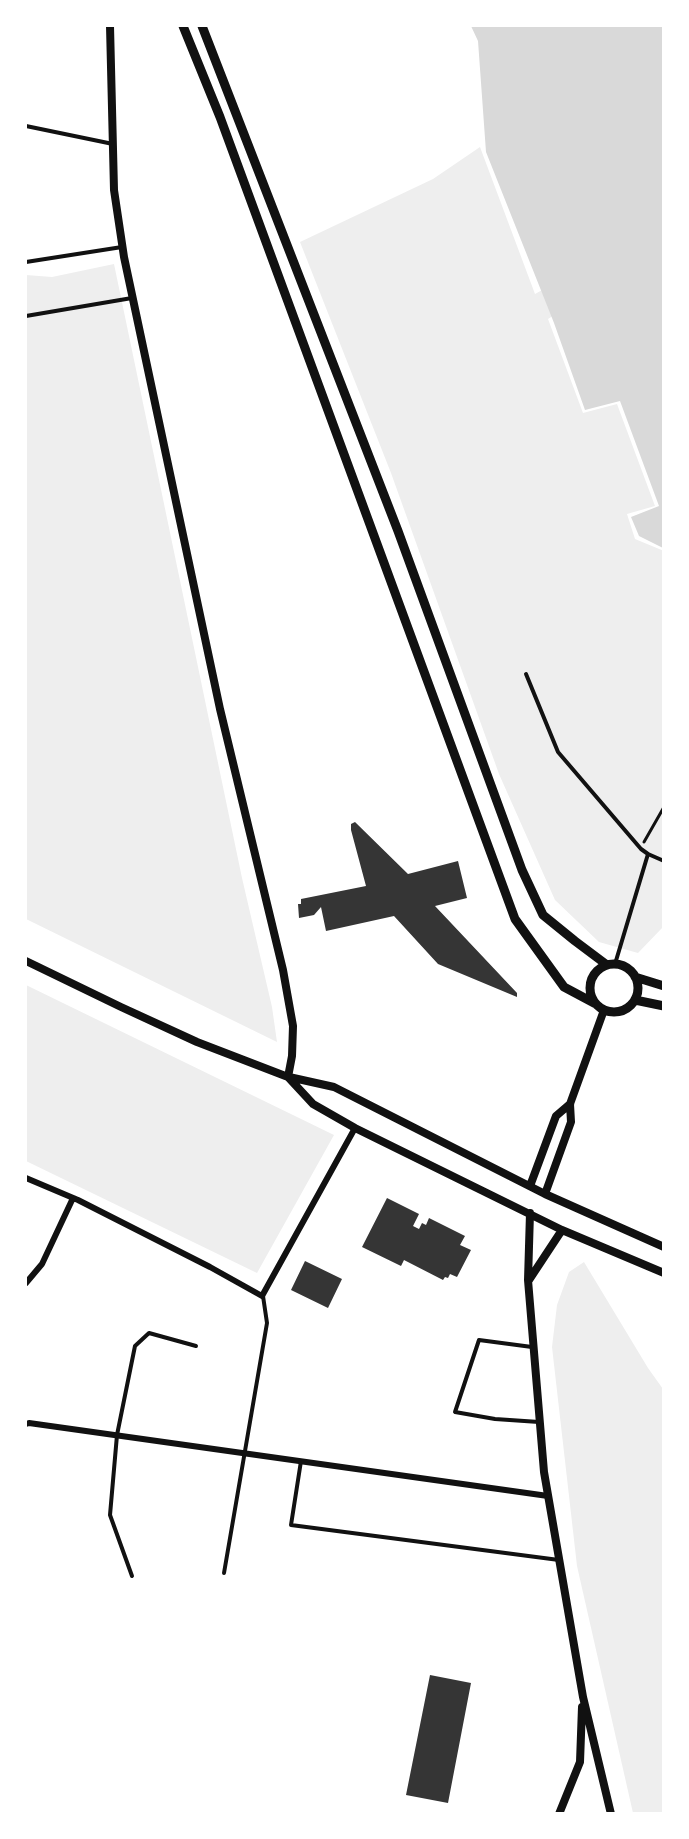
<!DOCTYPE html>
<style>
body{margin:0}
#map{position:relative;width:689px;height:1839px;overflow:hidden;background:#fff;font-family:Montserrat,sans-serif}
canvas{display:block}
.frame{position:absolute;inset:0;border:27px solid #fff;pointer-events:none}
</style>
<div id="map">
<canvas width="689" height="1839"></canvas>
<div class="frame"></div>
</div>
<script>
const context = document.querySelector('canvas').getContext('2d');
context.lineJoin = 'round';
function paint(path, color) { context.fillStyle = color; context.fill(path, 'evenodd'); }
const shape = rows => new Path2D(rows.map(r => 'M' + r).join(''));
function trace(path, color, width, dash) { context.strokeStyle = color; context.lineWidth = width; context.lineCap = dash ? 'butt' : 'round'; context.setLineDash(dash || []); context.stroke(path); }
const green = shape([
 [480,147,535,294,555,283,567,307,548,319,583,413,617,404,655,506,627,514,635,539,664,551,663,927,638,953,599,942,555,900,499,774,391,473,300,242,433,179],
 [114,264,242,878,272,1007,277,1042,26,919,26,275,52,277],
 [26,985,334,1135,257,1273,26,1161],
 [584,1262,648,1368,663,1389,663,1813,633,1813,577,1566,552,1347,557,1305,569,1272]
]);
const water = shape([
 [471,26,663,26,663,548,639,536,631,517,659,506,620,401,585,410,554,323,486,152,478,41]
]);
const building = shape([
 [355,822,408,874,458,861,467,898,435,906,517,993,517,997,438,964,394,916,326,931,321,907,314,915,299,918,298,904,301,904,301,899,366,886,351,830,351,824],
 [387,1198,419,1214,413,1226,419,1229,422,1223,426,1225,429,1218,465,1236,460,1245,471,1250,457,1277,450,1274,448,1278,445,1277,443,1280,404,1260,401,1266,362,1247],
 [305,1261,342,1279,328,1308,291,1290],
 [430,1675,471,1683,448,1803,406,1795]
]);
const path = shape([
 [644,842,664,807]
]);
const service = shape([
 [26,126,113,144],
 [26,262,122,247],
 [26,316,132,298],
 [526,674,558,752,641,849,648,854,615,964],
 [648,854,664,861],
 [532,1347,479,1340,455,1412,495,1419,539,1422],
 [301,1461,291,1525,559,1560],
 [224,1573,267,1323,263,1296],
 [132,1576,110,1515,117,1435,135,1346,149,1333,196,1346]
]);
const minor = shape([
 [26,1178,78,1200,210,1267,262,1296,355,1128],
 [26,1283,42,1264,73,1198],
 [26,1424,29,1423,548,1496]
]);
const tertiary = shape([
 [110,26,114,190,124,257,220,709,283,970,293,1026,292,1056,288,1077],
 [26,961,121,1007,197,1042,288,1077,313,1104,355,1128,562,1230,664,1273],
 [289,1077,334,1087,545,1194,664,1247],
 [530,1186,556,1116,570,1104],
 [545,1194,571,1122,570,1104,604,1010],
 [530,1213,528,1280,544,1472,583,1697,611,1814],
 [529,1280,562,1230],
 [559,1814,580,1762,582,1707]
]);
const secondary = shape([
 [183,26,220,117,515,919,564,987,594,1003],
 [202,26,398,531,522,870,543,915,575,941,607,965],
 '590 988a24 24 0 1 1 48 0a24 24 0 1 1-48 0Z',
 [635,977,664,986],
 [635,1000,664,1006]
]);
paint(green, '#eee');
paint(water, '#d9d9d9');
paint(building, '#353535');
trace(path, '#111', 3);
trace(service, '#111', 4);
trace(minor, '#111', 6);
trace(tertiary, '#111', 8);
trace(secondary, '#111', 9);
</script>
